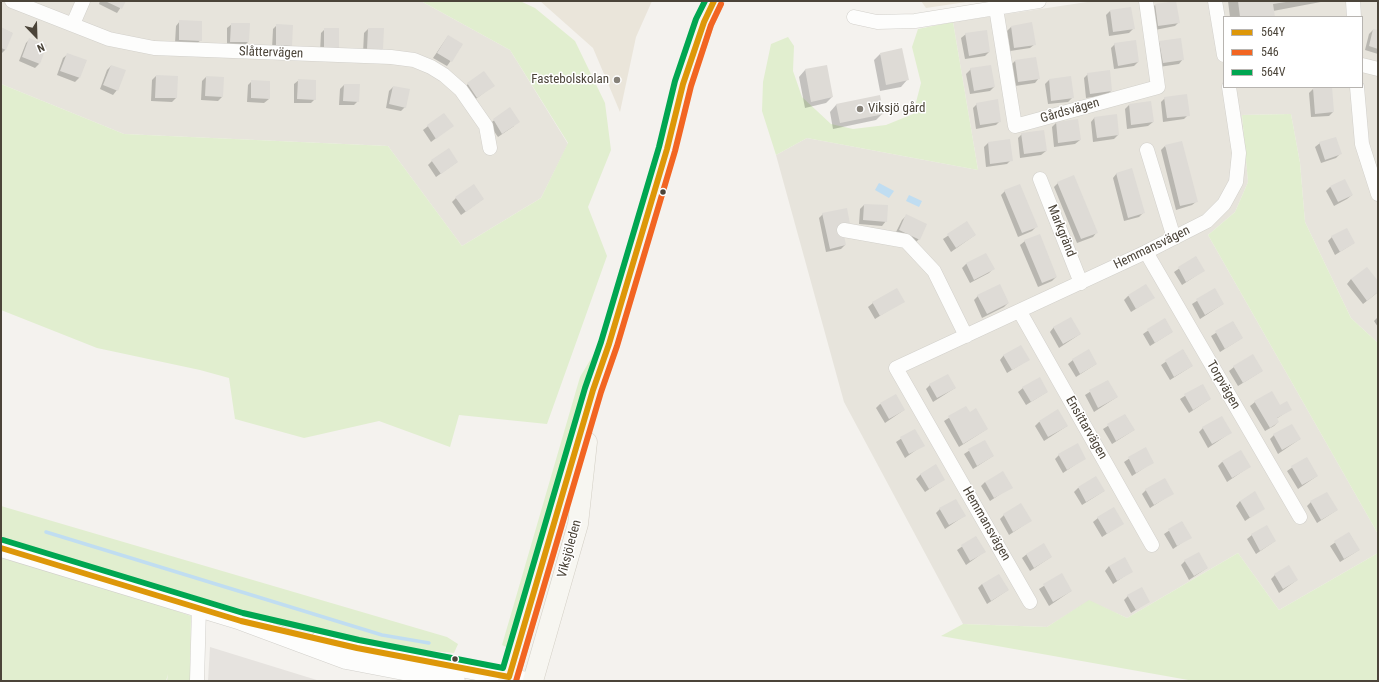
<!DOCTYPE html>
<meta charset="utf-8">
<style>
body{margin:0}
#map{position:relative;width:1379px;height:682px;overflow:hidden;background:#f4f2ee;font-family:"Roboto Condensed",sans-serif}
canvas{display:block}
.frame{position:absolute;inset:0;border:2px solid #4b4439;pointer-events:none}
.legend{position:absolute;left:1223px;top:16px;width:140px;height:72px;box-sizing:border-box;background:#fff;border:1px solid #b7b4b0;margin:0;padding:5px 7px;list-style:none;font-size:12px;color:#4b4439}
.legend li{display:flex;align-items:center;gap:8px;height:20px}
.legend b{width:20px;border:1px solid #b7b4b0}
.north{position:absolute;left:16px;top:16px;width:40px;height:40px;-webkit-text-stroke:3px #fff;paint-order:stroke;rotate:157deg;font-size:11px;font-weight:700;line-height:16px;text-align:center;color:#4b4439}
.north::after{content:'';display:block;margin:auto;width:14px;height:18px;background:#4b4439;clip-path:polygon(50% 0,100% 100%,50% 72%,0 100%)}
</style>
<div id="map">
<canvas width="1379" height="682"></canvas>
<div class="frame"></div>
<ul class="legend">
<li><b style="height:5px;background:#dd9709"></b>564Y</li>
<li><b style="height:5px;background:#f26522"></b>546</li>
<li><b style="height:5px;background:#00a651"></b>564V</li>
</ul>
<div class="north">N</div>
</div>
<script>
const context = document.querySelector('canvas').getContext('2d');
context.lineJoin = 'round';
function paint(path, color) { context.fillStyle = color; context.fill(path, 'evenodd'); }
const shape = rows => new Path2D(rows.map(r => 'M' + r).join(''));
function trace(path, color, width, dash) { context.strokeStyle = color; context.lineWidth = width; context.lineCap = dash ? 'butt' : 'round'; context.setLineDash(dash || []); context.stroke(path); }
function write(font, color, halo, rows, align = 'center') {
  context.font = font + ' "Roboto Condensed",sans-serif'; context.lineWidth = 3; context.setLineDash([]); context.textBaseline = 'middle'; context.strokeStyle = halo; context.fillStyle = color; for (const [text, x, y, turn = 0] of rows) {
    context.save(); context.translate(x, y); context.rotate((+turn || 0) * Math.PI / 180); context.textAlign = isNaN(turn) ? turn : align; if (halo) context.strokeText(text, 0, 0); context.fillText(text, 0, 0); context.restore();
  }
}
const residential = shape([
 [1,1,421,1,510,50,568,144,541,198,462,246,388,146,124,134,1,84],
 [1094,1,1378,1,1378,343,1351,318,1305,222,1300,163,1291,114,1242,115,1248,182,1235,212,1208,235,1378,534,1378,553,1279,610,1238,553,1127,618,1089,601,1047,627,963,624,844,402,776,155,807,138,978,170,953,22],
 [1224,17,1362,17,1362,87,1224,87]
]);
const education = shape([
 [540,1,652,1,636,37,620,112,593,48],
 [921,1,973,1,926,8]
]);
const green = shape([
 [421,1,520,1,535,8,575,41,605,103,611,150,588,207,607,256,547,424,459,415,450,447,379,421,304,438,235,419,229,378,200,370,97,348,1,310,1,84,124,134,388,146,462,246,541,198,568,143,510,50],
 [953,22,978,170,807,138,776,155,762,111,763,82,771,44,788,37,794,46,793,71,802,97,831,124,853,129,886,125,913,114,921,83,912,47,918,29],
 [1291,114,1300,163,1305,222,1351,318,1378,343,1378,534,1208,235,1235,212,1248,182,1242,115],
 [598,347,510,649,502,645,580,377],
 [1,506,447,637,458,644,454,653,399,648,288,623,1,539],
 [1238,553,1279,610,1378,553,1378,681,1194,681,941,636,963,624,1047,627,1089,600,1127,618],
 [1,558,99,584,191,616,190,681,167,681,168,674,166,681,1,681]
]);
const parking = shape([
 [210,647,320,681,208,681]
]);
const water = shape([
 [879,183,894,191,889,198,875,190],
 [909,195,922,201,919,207,906,201]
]);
const shadow = shape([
 [100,1,125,1,117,13,99,4],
 [1228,1,1326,1,1273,11,1274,17,1230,17],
 [1155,5,1179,22,1175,26,1155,30,1151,9],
 [1110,11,1133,29,1129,33,1109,36,1106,15],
 [180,21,201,40,196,44,175,43,176,26],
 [232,24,249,24,248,42,244,46,227,46,227,28],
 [277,25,291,45,287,49,272,49,273,29],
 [1011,27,1035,44,1030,48,1010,51,1007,31],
 [1,28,12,33,5,50,1,54],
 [325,29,338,48,320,52,321,33],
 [368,29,382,49,378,53,363,53,364,33],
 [1373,30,1378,31,1378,54,1365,50,1369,34],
 [966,34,989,52,985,56,965,59,961,38],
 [448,36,462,45,447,66,433,58],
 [30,39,39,64,35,68,19,61,26,43],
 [1160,42,1183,59,1179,64,1159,67,1156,46],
 [1115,44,1138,62,1134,66,1114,69,1111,48],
 [68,54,86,61,79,78,75,82,57,75,63,58],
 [880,54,907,80,901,87,880,91,874,60],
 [1015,61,1039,78,1035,83,1015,86,1011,65],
 [111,66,117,90,113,95,100,89,107,70],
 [826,66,832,97,826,103,805,108,799,77,805,70],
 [971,69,994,87,990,91,970,94,966,74],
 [1088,74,1111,91,1107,95,1086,98,1084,78],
 [156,76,176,98,172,102,151,101,152,80],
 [206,77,222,97,218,101,201,100,202,81],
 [1070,77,1073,97,1068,102,1048,104,1045,84,1049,80],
 [299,80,315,99,311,103,294,103,294,84],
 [252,81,269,99,264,103,247,102,248,85],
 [468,84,493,86,473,101,464,88],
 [344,85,359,85,358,101,354,105,339,105,340,89],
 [393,87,405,107,401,111,386,108,389,91],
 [1313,89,1333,112,1329,116,1311,117,1309,93],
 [879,96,883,113,876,120,833,129,830,112,836,105],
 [1165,98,1188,115,1184,119,1163,122,1161,102],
 [977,104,1000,121,996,125,976,129,973,108],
 [1129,105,1153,122,1148,126,1127,129,1125,109],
 [510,109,514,126,498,137,489,124],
 [444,114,452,126,431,142,423,130],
 [1095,117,1118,135,1114,139,1093,142,1091,122],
 [1056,123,1080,140,1075,144,1054,147,1052,127],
 [1022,134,1046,151,1041,155,1020,158,1018,138],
 [1009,140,1011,160,1007,164,986,167,984,147,988,143],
 [1320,143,1340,154,1336,158,1321,163,1315,147],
 [1165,146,1197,201,1192,205,1176,210,1161,150],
 [432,161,457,162,436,177,428,165],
 [1117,173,1143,213,1139,217,1124,221,1113,178],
 [1058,183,1097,232,1093,237,1077,243,1054,187],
 [1330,187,1352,195,1347,199,1334,206,1326,191],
 [1005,191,1036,227,1032,231,1018,237,1001,195],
 [456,198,483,199,461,215,452,202],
 [864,205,886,221,882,226,859,224,860,209],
 [823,214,841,229,845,245,841,249,826,252,819,218],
 [906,216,919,239,915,243,895,234,902,220],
 [967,223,975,235,951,252,943,239],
 [1332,237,1354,243,1335,255,1328,241],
 [1025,241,1056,277,1052,281,1038,287,1020,245],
 [986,255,993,269,989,273,970,283,962,268,966,264],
 [1196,257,1203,271,1182,285,1174,272],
 [1351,279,1378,283,1378,292,1363,304,1347,284],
 [1214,290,1223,304,1200,319,1192,304],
 [978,296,1008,303,1004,307,982,318,974,300],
 [1128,296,1153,298,1131,312,1124,300],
 [903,301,875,319,868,307,873,303],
 [1378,317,1378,327,1374,321],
 [1165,319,1172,332,1150,346,1143,334],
 [1233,322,1242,338,1220,352,1211,336],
 [1054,327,1080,334,1059,348,1050,332],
 [1183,350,1192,366,1170,380,1161,365],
 [1004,355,1028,360,1007,373,1000,360],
 [1073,360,1096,364,1076,377,1068,364],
 [1234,367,1262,371,1238,386,1229,371],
 [1107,381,1117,397,1094,412,1085,395],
 [930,385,955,388,933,402,926,389],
 [1202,385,1210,399,1189,413,1180,399],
 [1023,388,1047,392,1026,405,1018,392],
 [1255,402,1279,406,1291,409,1276,419,1278,422,1274,426,1265,431,1250,406],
 [880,404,904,410,885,423,876,408],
 [966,407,969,413,987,429,959,447,944,421],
 [1125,415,1134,430,1112,444,1103,429],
 [1039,422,1067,426,1044,441,1035,426],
 [1203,428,1230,433,1208,448,1199,432],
 [914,430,923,445,905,458,896,442],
 [1274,435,1300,439,1278,454,1270,439],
 [984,441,993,456,973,469,964,454],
 [1145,448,1153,462,1132,476,1124,462],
 [1059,455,1085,458,1063,473,1055,459],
 [1306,458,1317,476,1298,489,1287,471],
 [1222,462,1249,467,1227,482,1218,466],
 [921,474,943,480,925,492,916,479],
 [985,482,1011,487,990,501,981,486],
 [1078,488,1104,491,1082,505,1074,492],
 [1146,490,1173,493,1150,508,1142,494],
 [1240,501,1264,508,1245,521,1236,506],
 [1311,502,1337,510,1317,523,1307,506],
 [940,509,964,516,945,529,936,513],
 [1004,515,1030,521,1009,535,1000,519],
 [1098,518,1122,524,1102,537,1093,522],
 [1182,522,1190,537,1173,549,1164,534],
 [1349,533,1359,550,1340,562,1330,546],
 [1252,535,1275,541,1256,554,1247,539],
 [976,537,984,552,966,565,957,550],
 [1027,554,1051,557,1030,571,1022,558],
 [1185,561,1207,568,1189,580,1181,565],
 [1109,566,1132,571,1113,584,1105,571],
 [1061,575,1071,591,1049,606,1039,589],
 [1275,575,1297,580,1279,593,1271,579],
 [982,584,1008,590,987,604,978,588],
 [1128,596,1149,601,1131,613,1124,600]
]);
const stream = shape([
 [46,532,382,635,429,643]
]);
const building = shape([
 [105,1,126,1,122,9],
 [1176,1,1180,23,1158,26,1155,4],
 [1238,1,1286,1,1286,2,1273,4,1275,17,1240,17],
 [1131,7,1135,29,1113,32,1110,10],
 [179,20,202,21,202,41,179,40],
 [1032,22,1036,45,1014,48,1011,26],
 [231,23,250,23,249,42,230,42],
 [276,24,293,25,292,46,276,45],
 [1,27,13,33,6,50,1,48],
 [324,28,339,28,339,49,324,48],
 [368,28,384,28,383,49,367,49],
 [1373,29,1378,30,1378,49,1369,46],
 [987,30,990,52,969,56,965,33],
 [448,35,463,44,452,62,437,53],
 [29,38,47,45,40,64,22,57],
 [1181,38,1184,60,1163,63,1159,41],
 [1136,40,1139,62,1118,66,1114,43],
 [902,48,909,80,886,85,880,53],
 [67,53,87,60,80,78,60,71],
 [1036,57,1040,79,1018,82,1015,60],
 [111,65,126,70,118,91,103,85],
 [827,65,833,97,811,102,805,69],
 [991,65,995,87,974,91,970,68],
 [1110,70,1112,91,1090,94,1087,73],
 [484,71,495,86,477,98,467,83],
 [156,75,178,76,177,98,155,98],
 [206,76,224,77,223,97,205,96],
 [1071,76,1074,98,1051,101,1049,79],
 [298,79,316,80,316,100,297,99],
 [251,80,270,81,270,99,251,98],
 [344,84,360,84,359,102,343,101],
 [393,86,410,89,406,108,389,104],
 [1332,87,1334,112,1315,114,1313,88],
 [1187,94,1190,116,1167,118,1164,97],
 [880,95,884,114,840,123,836,104],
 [998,99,1001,122,980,125,976,103],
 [1151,101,1154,122,1131,125,1129,104],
 [510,107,520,122,502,134,493,119],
 [444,113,454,126,436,139,427,125],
 [1117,114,1119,135,1097,138,1094,117],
 [1078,119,1081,140,1058,143,1056,122],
 [1044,130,1047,151,1024,154,1021,133],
 [1336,137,1342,154,1325,160,1319,142],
 [1010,139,1013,161,990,164,988,142],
 [1182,141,1198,202,1180,206,1165,145],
 [449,148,458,162,441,174,431,160],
 [1132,168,1145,213,1128,218,1116,173],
 [1074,175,1098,233,1081,239,1057,182],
 [1345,179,1353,195,1338,202,1330,186],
 [474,184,484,199,466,212,455,197],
 [1020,184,1038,227,1022,233,1004,190],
 [864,204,888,205,887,222,863,220],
 [847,208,850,224,842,226,846,245,830,249,822,213],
 [906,214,927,224,920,240,899,230],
 [967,221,976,235,956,248,947,234],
 [1347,228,1355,243,1340,252,1331,236],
 [1040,234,1057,277,1042,283,1024,240],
 [986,253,995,269,974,280,966,263],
 [1196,256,1205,271,1186,282,1178,267],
 [1367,267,1378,281,1378,292,1367,301,1351,279],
 [1000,284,1009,303,987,314,977,295],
 [1146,284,1155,298,1136,309,1128,295],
 [897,288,905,302,880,316,872,302],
 [1215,288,1224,304,1205,315,1196,299],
 [1071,317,1081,334,1063,344,1053,327],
 [1165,318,1173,332,1155,343,1147,329],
 [1233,321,1243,338,1225,349,1215,331],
 [1021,345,1030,360,1012,370,1003,355],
 [1089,349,1097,364,1080,374,1072,359],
 [1183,349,1193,366,1174,377,1165,360],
 [1253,354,1263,371,1243,383,1233,366],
 [948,374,956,388,937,398,929,384],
 [1040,377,1048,392,1031,402,1022,387],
 [1108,380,1118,397,1098,408,1089,390],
 [1203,384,1211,399,1193,410,1184,394],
 [1272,391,1280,405,1287,401,1292,410,1277,418,1279,422,1270,428,1254,401],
 [896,394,905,410,889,419,880,403],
 [966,406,970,412,976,408,988,429,963,444,948,416],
 [1058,409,1068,426,1048,437,1039,421],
 [1125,414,1135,430,1116,441,1107,424],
 [1222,416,1232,433,1212,444,1202,427],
 [1292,424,1301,439,1282,450,1273,434],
 [915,429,925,446,909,454,900,437],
 [985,440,994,456,977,466,968,449],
 [1078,443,1086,459,1067,470,1058,454],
 [1146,447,1154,463,1136,473,1128,457],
 [1241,450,1251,467,1232,478,1222,461],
 [1307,457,1318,476,1302,485,1291,466],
 [936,464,945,480,929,489,920,474],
 [1003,471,1013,488,994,498,985,482],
 [1096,476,1105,491,1086,502,1078,487],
 [1165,478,1174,494,1154,505,1145,489],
 [1255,491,1265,509,1250,518,1240,501],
 [1327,492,1338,510,1321,520,1310,501],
 [956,499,966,516,949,525,939,508],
 [1021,503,1032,521,1013,532,1003,514],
 [1114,507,1124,524,1107,534,1097,517],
 [1182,521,1192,538,1177,546,1168,529],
 [1267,525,1276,541,1260,551,1251,534],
 [1349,532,1360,550,1344,559,1334,541],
 [976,536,986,552,970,561,961,545],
 [1044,543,1052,557,1034,568,1026,554],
 [1199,552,1208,568,1194,576,1184,560],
 [1125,557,1133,572,1117,581,1109,566],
 [1289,565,1298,580,1283,589,1274,574],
 [1062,573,1072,591,1053,602,1043,584],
 [999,574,1009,590,991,601,982,584],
 [1142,587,1150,602,1136,610,1127,595]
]);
const minor = shape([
 [12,1,109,39,154,48,391,57,414,60,431,67,444,75,461,90,486,126,490,148],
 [1215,1,1224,55],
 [1353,1,1354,17],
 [996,8,1015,126,1158,87,1146,1],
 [854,17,877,22,915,21,1039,1],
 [73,24,83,1],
 [1362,65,1378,69],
 [1357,87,1362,144,1378,194],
 [1147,150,1174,238],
 [1040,179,1081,283],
 [844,230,906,241,934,271,966,336],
 [1146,252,1300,517],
 [1020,312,1152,545],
 [1030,602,896,368,1146,252,1207,221,1224,204,1236,182,1239,153,1229,87],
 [197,681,199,608]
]);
const tertiary = shape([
 [1,548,241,621,346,660,456,681],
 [320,640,527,681]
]);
const secondary = shape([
 [508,681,593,390,609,344,667,149,683,84,704,22,714,1],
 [533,681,578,524,587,442]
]);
const bus1 = shape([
 [1,548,241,621,357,648,509,677],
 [509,677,593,390,609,344,667,149,683,84,704,22,714,1]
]);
const bus2 = shape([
 [516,681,601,392,617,346,675,151,691,86,711,25,721,4]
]);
const bus3 = shape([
 [3,540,243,613,359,640,503,668,585,388,601,342,659,147,675,81,696,19,705,1]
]);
const markers = [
 [617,80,4,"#868178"],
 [860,109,4,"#868178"],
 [663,192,3.5,"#4b4439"],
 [455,659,3.5,"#4b4439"]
];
const streetNames = [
 ["Slåttervägen",271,53,2],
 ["Gårdsvägen",1070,111,-16],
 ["Markgränd",1061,231,68],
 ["Hemmansvägen",1152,248,-26],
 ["Torpvägen",1223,385,60],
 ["Ensittarvägen",1086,428,60],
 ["Hemmansvägen",986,524,60],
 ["Viksjöleden",570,549,-75]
];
const poiNames = [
 ["Fastebolskolan",609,80],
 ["Viksjö gård",868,109,"left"]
];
paint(residential, '#e7e4dc');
paint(education, '#eae5da');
paint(green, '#e1eecf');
paint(parking, '#e6e3df');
paint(water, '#c0ddf1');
paint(shadow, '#0003');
trace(stream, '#c0ddf1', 3.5);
paint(building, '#dedbd6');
trace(minor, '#d2d0cb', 15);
trace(tertiary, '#d2d0cb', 19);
trace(secondary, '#d3cfc5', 21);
trace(minor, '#fdfdfc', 14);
trace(tertiary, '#fdfdfc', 18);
trace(secondary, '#f7f6f1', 20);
trace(bus1, '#dd9709', 6);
trace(bus2, '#f26522', 6);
trace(bus3, '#00a651', 6);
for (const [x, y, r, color] of markers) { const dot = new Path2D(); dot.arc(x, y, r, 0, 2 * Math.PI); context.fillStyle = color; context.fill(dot); trace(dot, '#fff', 1.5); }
write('13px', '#4b4439', '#fff', streetNames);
write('13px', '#4b4439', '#fff', poiNames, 'right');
</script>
